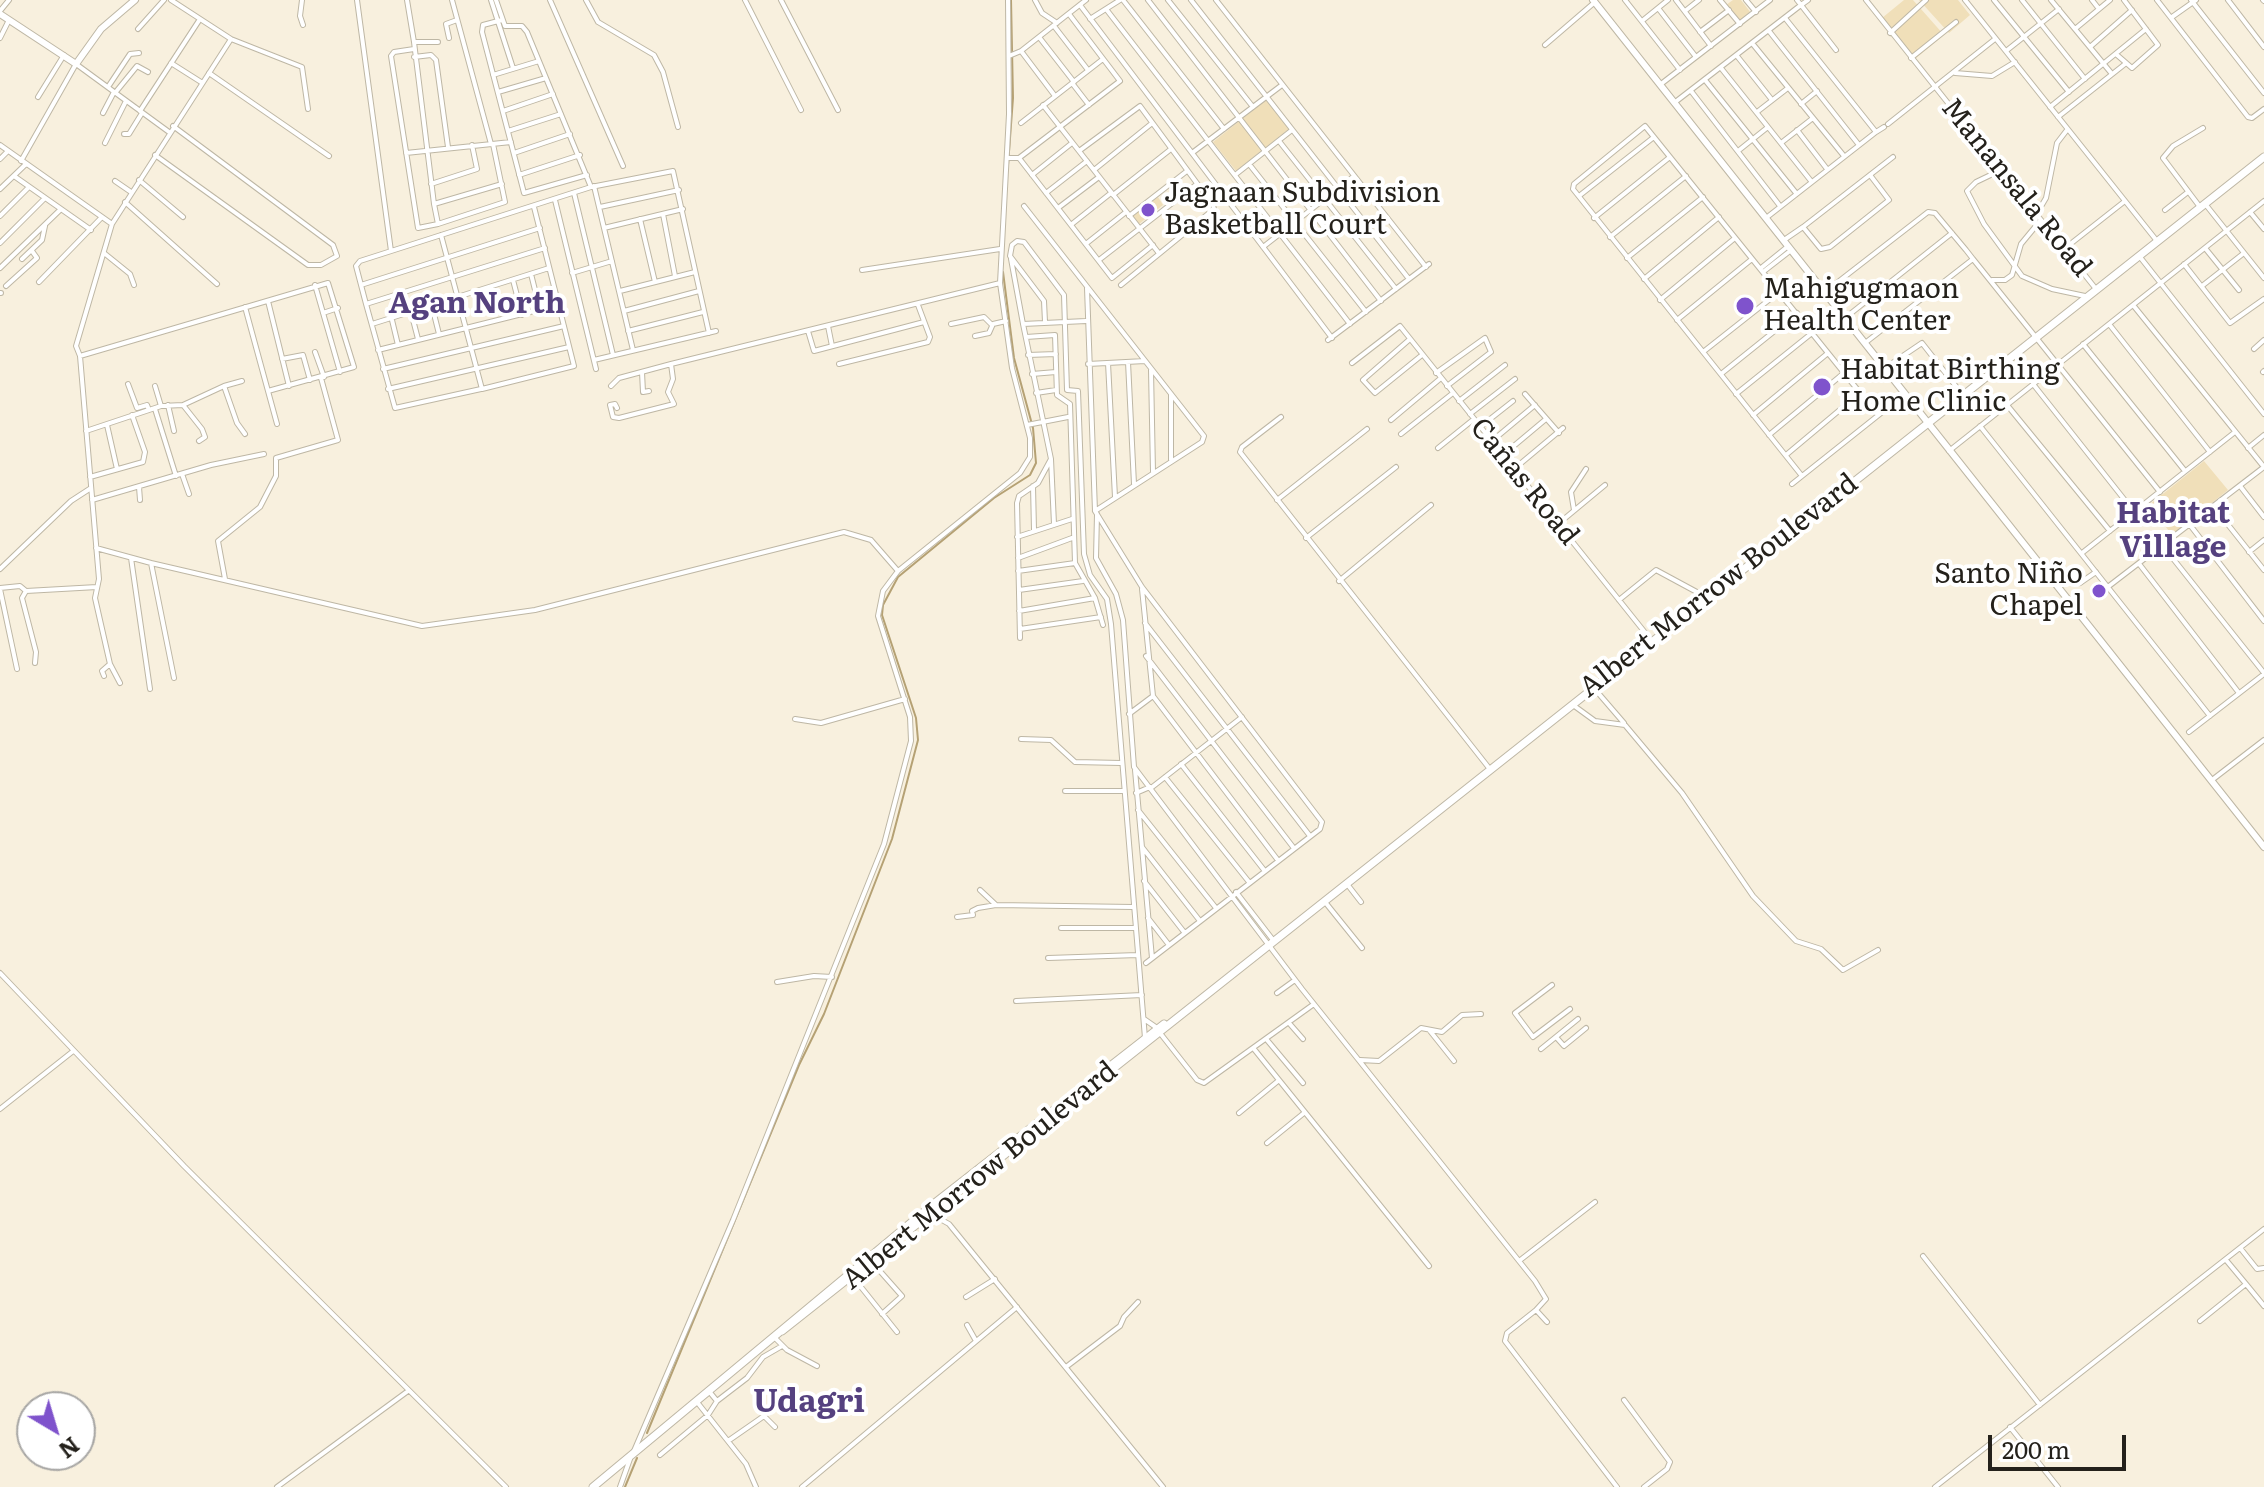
<!DOCTYPE html>
<meta charset="utf-8">
<style>
body{margin:0}
#map{position:relative;width:2264px;height:1487px;overflow:hidden;background:#f8f0de;font-family:Literata,serif}
canvas{display:block}
.north{position:absolute;left:16px;top:1391px;width:80px;height:80px;box-sizing:border-box;background:#fff;border:2px solid #a7a6a4;border-radius:50%;rotate:142deg;font-size:22px;font-weight:700;line-height:32px;text-align:center;color:#24211b}
.north::after{content:'';display:block;margin:auto;width:28px;height:36px;background:#7f53cc;clip-path:polygon(50% 0,100% 100%,50% 72%,0 100%)}
.scale{position:absolute;left:1988px;top:1435px;width:138px;height:36px;box-sizing:border-box;border:4px solid #24211b;border-top:0;padding-left:10px;font-size:24px;line-height:28px;white-space:nowrap;color:#24211b;-webkit-text-stroke:6px #fff;paint-order:stroke}
</style>
<div id="map">
<canvas width="2264" height="1487"></canvas>
<div class="north">N</div>
<div class="scale">200 m</div>
</div>
<script>
const context = document.querySelector('canvas').getContext('2d');
context.lineJoin = 'round';
function paint(path, color) { context.fillStyle = color; context.fill(path, 'evenodd'); }
const shape = rows => new Path2D(rows.map(r => 'M' + r).join(''));
function trace(path, color, width, dash) { context.strokeStyle = color; context.lineWidth = width; context.lineCap = dash ? 'butt' : 'round'; context.setLineDash(dash || []); context.stroke(path); }
function write(font, color, halo, rows, align = 'center') {
  context.font = font + ' Literata,serif'; context.lineWidth = 8; context.setLineDash([]); context.textBaseline = 'middle'; context.strokeStyle = halo; context.fillStyle = color; for (const [text, x, y, turn = 0] of rows) {
    context.save(); context.translate(x, y); context.rotate((+turn || 0) * Math.PI / 180); context.textAlign = isNaN(turn) ? turn : align; if (halo) context.strokeText(text, 0, 0); context.fillText(text, 0, 0); context.restore();
  }
}
const green = shape([
 [1733,0,1741,0,1751,13,1740,22,1726,5],
 [1904,0,1913,0,1944,35,1915,59,1882,18],
 [1919,0,1958,0,1970,15,1949,33],
 [1266,100,1289,129,1236,171,1213,142],
 [1158,197,1163,205,1139,224,1133,216],
 [2204,461,2228,490,2172,535,2149,505]
]);
const stream = shape([
 [1008,165,1013,98,1011,0],
 [647,1433,799,1065,824,1014,892,839,918,740,916,718,882,615,883,605,898,577,994,498,1030,475,1036,463,1033,428,1014,358,1003,272],
 [625,1487,637,1458]
]);
const minor = shape([
 [171,0,231,39,302,67,308,109],
 [302,0,300,16,303,25],
 [357,0,391,251],
 [407,0,414,42,434,204,438,224,418,228,391,56,394,52,414,49],
 [452,0,491,144],
 [491,0,513,68],
 [550,0,623,166],
 [586,0,598,22,654,55,663,72,678,127],
 [745,0,801,110],
 [781,0,838,110],
 [1035,0,1042,13,1057,23],
 [1123,0,1224,129],
 [1148,0,1381,301],
 [1168,0,1253,107],
 [1191,0,1409,279],
 [1216,0,1426,267],
 [1625,0,1680,70],
 [1676,0,1711,46],
 [1720,0,1740,24],
 [1746,0,1756,12],
 [1808,0,1801,5,1836,50],
 [1866,0,2096,289],
 [1965,0,2157,241],
 [1994,0,2069,92],
 [2022,0,2085,79],
 [2051,0,2112,74],
 [2092,0,2099,9],
 [2157,0,2248,117,2252,118,2264,109],
 [2191,0,2264,93],
 [2228,0,2264,47],
 [2263,0,2264,1],
 [1080,5,1332,338],
 [1658,8,1696,57],
 [1106,9,1350,324],
 [0,11,9,0],
 [1685,11,1699,0],
 [2172,17,2196,0],
 [1090,19,1120,0],
 [502,20,483,25,482,32,524,193,587,175],
 [1642,21,1668,0],
 [1054,26,1088,70],
 [138,29,164,0],
 [2075,29,2110,0],
 [1769,31,1859,145],
 [1700,32,1729,10],
 [1890,33,1926,0],
 [1039,37,1074,82],
 [0,38,9,20],
 [449,38,446,24,457,20],
 [414,42,438,42],
 [1752,43,1844,156],
 [1545,45,1595,2],
 [2090,47,2132,10],
 [1021,51,1055,96],
 [2006,51,2059,9],
 [2117,55,2132,68,2158,45,2124,0],
 [1009,56,1021,51,1086,0],
 [1737,56,1772,100],
 [414,57,431,55,436,60,448,147],
 [1911,58,1956,22],
 [171,63,201,82],
 [1721,68,1811,181],
 [209,73,329,156],
 [1955,73,1992,76,2015,62],
 [493,75,539,61],
 [1705,80,1796,193],
 [1072,83,1089,105],
 [1661,84,1770,0],
 [108,87,130,54,139,53],
 [1691,91,1780,206],
 [498,92,546,78],
 [115,93,137,66,148,72],
 [38,97,64,55],
 [1674,103,1801,5,1797,0],
 [1801,104,1817,91],
 [1043,105,1158,252],
 [2050,107,2146,29],
 [140,111,200,19],
 [503,111,553,94],
 [1757,112,1788,88],
 [103,113,114,92],
 [2058,117,2125,64],
 [1021,123,1103,59],
 [1888,124,1995,39],
 [1797,130,1827,169],
 [508,131,561,114],
 [1876,132,1884,127],
 [124,134,129,134,142,113],
 [1279,141,1396,289],
 [105,143,126,101],
 [1781,143,1813,118],
 [0,145,112,224],
 [1079,151,1140,106,1213,205,1214,209,1121,285],
 [1738,151,1768,127],
 [406,153,511,142],
 [514,153,570,134],
 [1192,153,1282,85],
 [155,155,308,265,321,265,337,256,333,245,173,126],
 [1007,158,1019,158,1120,81,1069,14],
 [1019,158,1112,278,1153,245],
 [0,159,8,151],
 [21,161,76,64,169,132],
 [1249,164,1366,312],
 [1094,170,1151,124],
 [2001,170,1976,182,1967,191,1984,224,2022,276,2052,289,2085,296],
 [519,175,580,155],
 [1032,175,1072,143],
 [1235,175,1292,130],
 [14,176,91,230],
 [139,180,183,217],
 [115,181,131,192],
 [431,184,477,169,472,145],
 [594,186,633,350],
 [591,187,673,171,709,333],
 [0,189,26,164],
 [574,193,613,355],
 [1046,193,1087,161],
 [1113,195,1171,149],
 [1579,196,1654,137],
 [555,200,596,369],
 [125,202,217,284],
 [434,204,502,184],
 [2206,205,2264,278],
 [1024,206,1204,436,1202,442,1095,511],
 [600,207,679,190],
 [2200,207,2163,158,2173,146,2203,128],
 [1058,208,1099,177],
 [2165,210,2188,192],
 [2250,212,2264,229],
 [663,214,675,276],
 [2036,215,2046,198,2057,143,2067,130],
 [0,216,29,187],
 [1129,216,1187,171],
 [1594,218,1670,157],
 [1766,218,1876,132,1785,18],
 [640,219,655,282],
 [438,224,505,202,493,144],
 [1072,224,1111,193],
 [1803,227,1893,157],
 [540,228,361,285,366,304,545,248],
 [604,228,683,209],
 [441,235,482,389,574,366,534,207],
 [1610,237,1686,176],
 [1784,240,1803,227,1821,249,1830,247,1889,200,1870,175],
 [0,243,45,198],
 [1087,243,1126,212],
 [1263,247,1354,176],
 [2205,248,2239,290],
 [2064,249,2125,201],
 [104,253,130,274,134,285],
 [2140,257,2264,414],
 [1627,258,1703,197],
 [22,259,42,240,45,226],
 [1011,259,1023,324],
 [1973,259,2160,492],
 [1099,260,1197,184],
 [2184,264,2230,323,2264,299],
 [0,268,61,209],
 [1761,268,1787,247],
 [862,270,1000,249],
 [1763,272,1790,251],
 [572,273,612,261],
 [531,274,540,310],
 [1644,279,1719,217],
 [513,280,522,315],
 [1992,280,2005,280,2012,275,2021,244,2040,221],
 [39,282,102,217],
 [315,285,340,372],
 [361,285,356,266,360,261,591,187,527,32,522,26,505,26,496,0],
 [6,286,37,258,32,251],
 [2202,286,2244,253],
 [1087,288,1095,511,1142,587,1322,822,1320,829,1146,963],
 [620,291,695,272],
 [1825,292,1928,212,1935,213,1966,250,1973,259,1865,343],
 [0,293,1,293],
 [1660,300,1735,238],
 [268,301,289,386],
 [366,304,395,408,481,389],
 [2133,305,2264,467],
 [432,306,439,334],
 [245,307,277,424],
 [624,311,699,291],
 [411,312,418,339],
 [323,313,338,308],
 [1845,318,1952,233],
 [392,320,398,345],
 [1677,320,1752,259],
 [1045,322,1044,301,1010,256,1012,245,1017,241,1024,242,1064,295,1067,390,1078,391,1084,554,1090,575,1107,599,1111,624,1145,1038],
 [372,324,549,268],
 [951,324,984,317,992,325],
 [2109,324,2210,452],
 [828,326,832,346],
 [628,331,703,312],
 [808,331,814,351,924,322],
 [975,336,989,333,993,324,1006,321],
 [1026,337,1055,335,1057,395,1070,404,1075,563,1095,598,1103,625],
 [1410,339,1363,380,1375,393,1422,355],
 [1328,340,1429,264],
 [2083,344,2185,471],
 [2254,349,2264,340],
 [378,350,558,305],
 [315,352,324,377],
 [1703,352,1779,292],
 [1028,355,1056,354],
 [80,356,328,283,354,367,268,391],
 [282,359,303,355,310,380],
 [594,360,716,331],
 [1128,362,1134,484],
 [1108,363,1115,497],
 [1352,363,1400,326,1651,640],
 [839,364,928,342,930,337,918,305],
 [1088,364,1145,361],
 [1885,368,1922,343,1962,394],
 [383,369,564,326],
 [1151,370,1153,472],
 [642,372,643,392,649,391],
 [2263,372,2264,371],
 [1436,373,1485,338,1491,352,1447,386],
 [1032,374,1056,372],
 [1721,374,1797,313],
 [128,384,137,408,147,405,149,410],
 [2033,384,2135,513],
 [155,386,161,406],
 [224,386,242,381],
 [611,386,619,378,671,364,1000,283],
 [388,389,569,347],
 [1036,393,1056,390],
 [1171,394,1171,460],
 [1525,394,1559,433],
 [1736,394,1812,333],
 [1459,401,1505,365],
 [168,405,174,431],
 [183,405,224,386,237,423,245,434],
 [610,405,613,417,619,418,674,404,668,392,673,379,671,364],
 [610,405,615,404,617,408],
 [2007,405,2110,531],
 [155,409,176,476],
 [1470,414,1515,379],
 [1753,415,1828,353],
 [1281,417,1242,447,1240,452,1489,768],
 [1391,420,1441,378],
 [107,425,117,469],
 [1027,425,1068,417],
 [1980,426,2210,716],
 [1480,427,1513,401],
 [86,431,161,406,183,405,202,429,205,437,199,441],
 [1401,434,1453,393],
 [1769,435,1844,373],
 [1492,441,1535,405],
 [1438,448,1474,419],
 [2248,448,2264,435],
 [1949,451,2264,201],
 [1503,455,1546,419],
 [1786,455,1860,393],
 [1051,459,1054,524],
 [1514,469,1563,428],
 [182,474,189,494],
 [1802,476,1573,189,1574,184,1645,126,1878,415],
 [90,477,143,462,145,452,132,415],
 [1792,484,1905,394],
 [1033,486,1034,530],
 [2240,486,2264,517],
 [139,487,140,500],
 [92,500,211,465,264,454],
 [1277,500,1367,429],
 [2214,507,2264,570],
 [1574,510,1571,492,1586,469],
 [1097,514,1096,558,1116,594,1123,620,1134,767,1302,989,1535,1281,1546,1299,1536,1310,1547,1322],
 [1558,524,1605,485],
 [2190,525,2264,621],
 [1017,537,1072,519],
 [1306,538,1396,467],
 [2163,546,2264,673],
 [96,548,151,563,174,678],
 [2249,552,2264,540],
 [2082,553,2235,432],
 [131,558,150,689],
 [1018,558,1072,538],
 [151,563,422,626,535,610,844,532,871,540,898,571],
 [2140,565,2239,693],
 [0,569,71,501,91,488],
 [1018,571,1075,563],
 [225,579,218,541,260,507,276,476,276,458,338,440,321,378],
 [1339,581,1431,505],
 [2080,583,2096,572],
 [2109,586,2264,467],
 [0,588,20,586,26,591],
 [0,589,17,669],
 [1142,589,1153,696,1277,859],
 [1019,590,1083,581],
 [1619,600,1656,570,1706,597],
 [1019,611,1095,598],
 [1145,623,1310,836],
 [1020,629,1101,617],
 [1020,638,1017,503,1019,496,1038,483,1051,459,1023,324,1086,321],
 [1146,656,1293,847],
 [35,663,36,652,22,598,26,591,97,587],
 [104,676,102,671,110,664],
 [120,683,110,664,95,598,99,579,80,356,76,346,112,224,231,39],
 [1593,687,1624,723],
 [1573,705,1595,721,1625,725,1682,793,1753,896,1796,941,1821,949,1843,970,1878,950],
 [1129,714,1153,696],
 [795,719,821,723,905,699],
 [2189,732,2264,674],
 [1021,739,1051,740,1075,762,1121,763],
 [1181,764,1264,870],
 [1135,770,1152,958],
 [1165,777,1249,882],
 [2212,780,2264,740],
 [1151,788,1242,717],
 [1065,791,1123,791],
 [1136,793,1150,787],
 [1138,810,1216,908],
 [1142,847,1200,921],
 [1144,881,1184,932],
 [1347,884,1361,902],
 [980,890,996,905],
 [1236,892,1273,940],
 [1325,902,1362,948],
 [957,917,973,915,972,911,978,908,996,905,1133,907],
 [1148,918,1169,945],
 [1061,928,1135,928],
 [1048,958,1138,955],
 [0,973,184,1166,506,1487],
 [777,982,814,976,832,977],
 [1552,985,1515,1013,1533,1037,1570,1009],
 [1277,993,1295,980],
 [1016,1001,1142,995],
 [1144,1019,1157,1028],
 [1289,1023,1303,1039],
 [1430,1031,1454,1061],
 [1160,1033,1197,1080,1204,1083,1314,1004],
 [1556,1037,1564,1046,1586,1028],
 [1267,1040,1303,1083],
 [1254,1049,1429,1266],
 [1541,1049,1578,1019],
 [1360,1060,1379,1061,1421,1028,1442,1032,1462,1015,1481,1014],
 [0,1109,72,1052],
 [1239,1113,1278,1081],
 [1267,1143,1304,1113],
 [926,1220,940,1219,949,1224,1163,1487],
 [2241,1249,2257,1269,2264,1268],
 [1923,1256,2040,1405],
 [1519,1261,1595,1202],
 [879,1270,902,1296,882,1314],
 [853,1277,897,1332],
 [2246,1284,2264,1306],
 [966,1297,995,1279],
 [1536,1310,1507,1333,1505,1341,1617,1487],
 [2200,1321,2246,1284,2226,1260],
 [967,1325,976,1341],
 [774,1337,787,1350,817,1366],
 [1066,1367,1120,1326,1124,1317,1138,1302],
 [708,1390,717,1401,747,1378,763,1357,782,1346],
 [1624,1400,1670,1462,1667,1469,1644,1487],
 [697,1402,746,1464,756,1487],
 [2010,1427,2058,1487],
 [728,1441,764,1416,775,1427],
 [634,1451,733,1220,884,844,911,741,910,717,878,616,883,591,898,571,1020,473,1030,457,1030,438,1012,368,1000,283,1009,114,1008,0],
 [660,1455,708,1415,717,1401],
 [277,1487,408,1391],
 [620,1487,630,1459],
 [802,1487,1017,1307],
 [1935,1487,2264,1229]
]);
const secondary = shape([
 [1593,0,2264,847],
 [0,14,76,64,101,29,135,0]
]);
const trunk = shape([
 [782,1331,2264,157],
 [593,1487,936,1202,1164,1024]
]);
const markers = [
 [1148,210,8,"#7f53cc"],
 [1745,306,10,"#7f53cc"],
 [1822,387,10,"#7f53cc"],
 [2099,591,8,"#7f53cc"]
];
const streetNames = [
 ["Manansala Road",2016,188,51],
 ["Cañas Road",1524,482,51],
 ["Albert Morrow Boulevard",1719,586,-38],
 ["Albert Morrow Boulevard",980,1176,-39]
];
const poiNames = [
 ["Jagnaan Subdivision",1164,194],
 ["Basketball Court",1164,226],
 ["Mahigugmaon",1763,290],
 ["Health Center",1763,322],
 ["Habitat Birthing",1840,371],
 ["Home Clinic",1840,403],
 ["Santo Niño",2083,575,"right"],
 ["Chapel",2083,607,"right"]
];
const neighbourhoodNames = [
 ["Agan North",477,304],
 ["Habitat",2173,514],
 ["Village",2173,548]
];
const quarterNames = [
 ["Udagri",809,1403]
];
paint(green, '#f0dfb9');
trace(stream, '#b5a174', 2);
trace(minor, '#beb7a5', 6);
trace(secondary, '#beb7a5', 8);
trace(trunk, '#beb7a5', 9);
trace(minor, '#fff', 4);
trace(secondary, '#fff', 6);
trace(trunk, '#fff', 7);
for (const [x, y, r, color] of markers) { const dot = new Path2D(); dot.arc(x, y, r, 0, 2 * Math.PI); context.fillStyle = color; context.fill(dot); trace(dot, '#fff', 3); }
write('28px', '#24211b', '#fff', streetNames);
write('28px', '#24211b', '#fff', poiNames, 'left');
write('bold 30px', '#55417f', '#fff', neighbourhoodNames);
write('bold 32px', '#55417f', '#fff', quarterNames);
</script>
